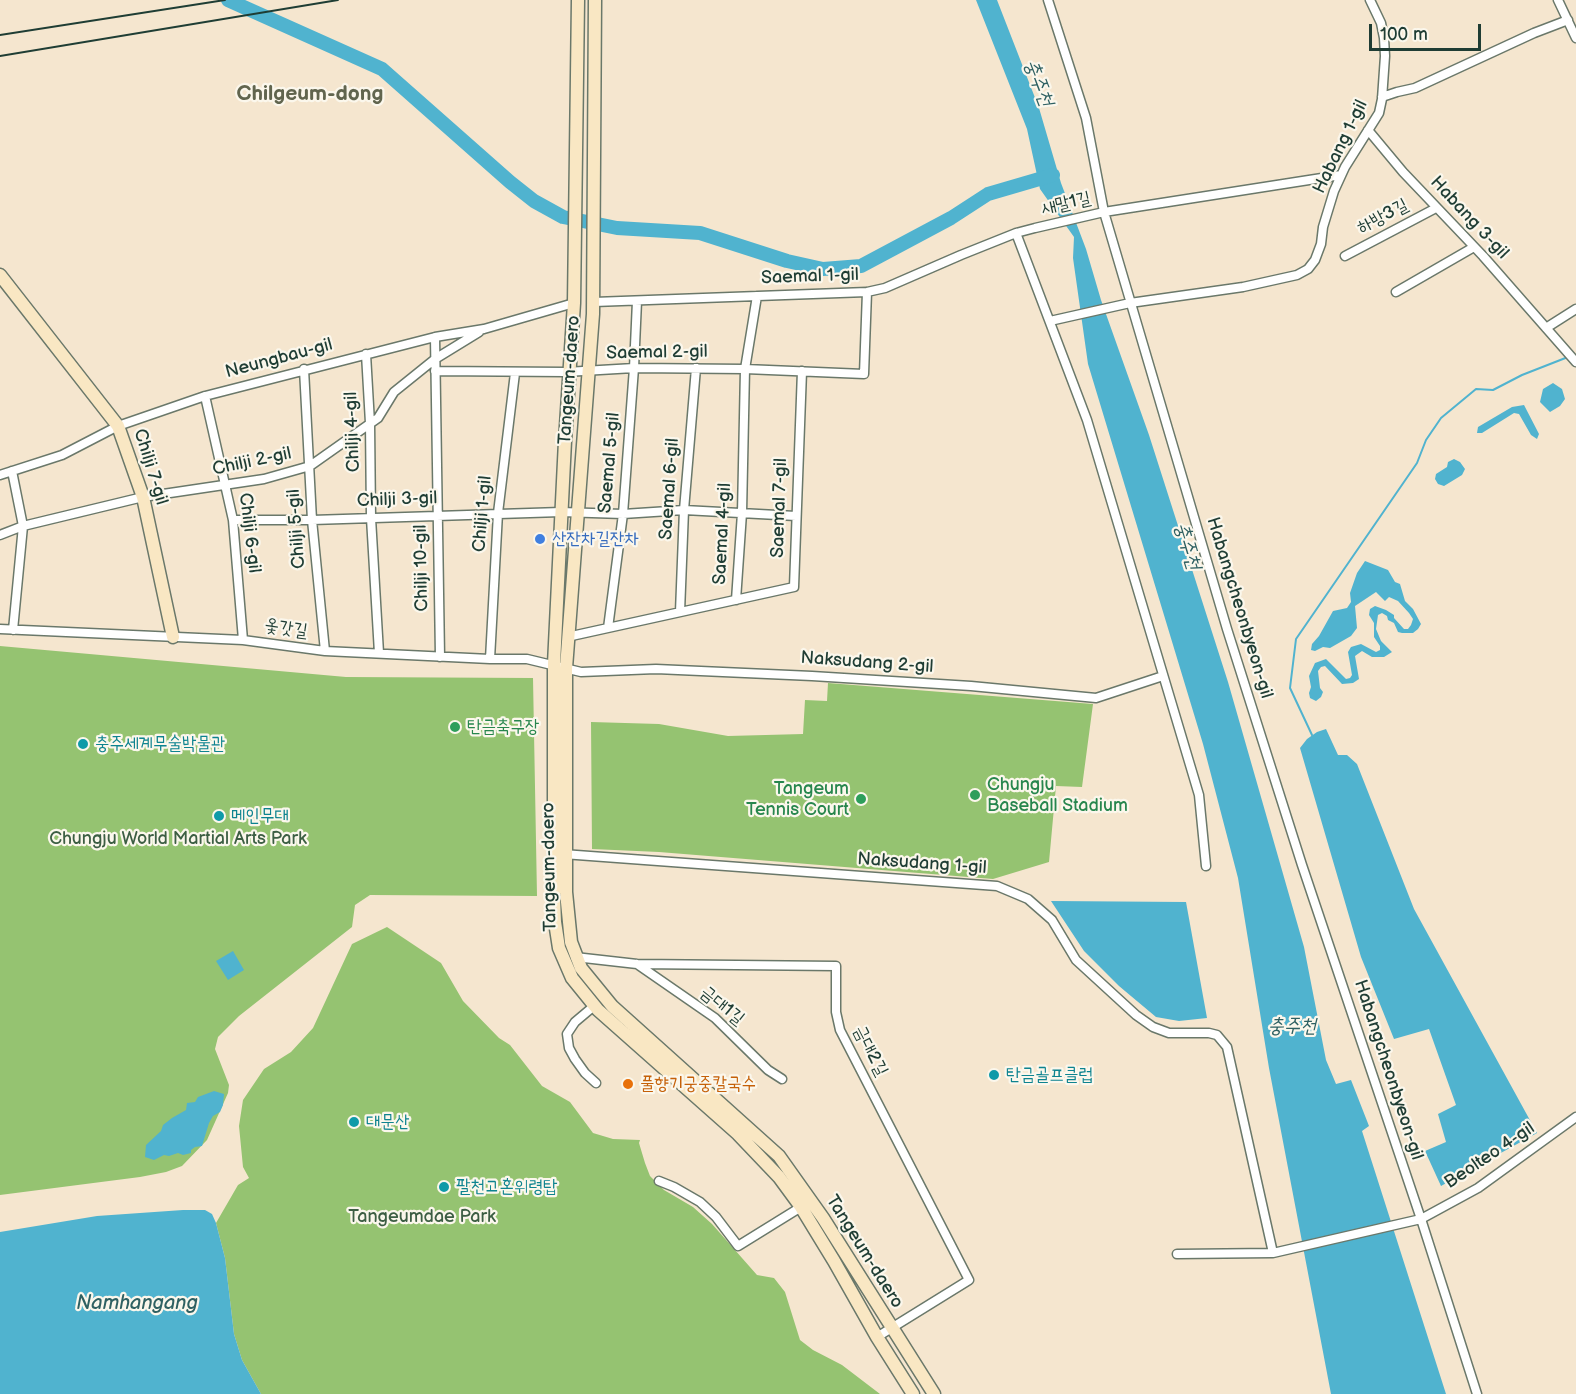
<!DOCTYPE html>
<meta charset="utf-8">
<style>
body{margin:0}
#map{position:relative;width:1576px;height:1394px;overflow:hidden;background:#f5e6cf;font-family:"Balsamiq Sans",sans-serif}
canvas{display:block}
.scale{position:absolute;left:1369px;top:24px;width:112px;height:27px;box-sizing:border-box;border:3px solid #1f3d34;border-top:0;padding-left:8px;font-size:18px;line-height:21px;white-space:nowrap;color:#1f3d34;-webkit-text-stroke:4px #fbf7ec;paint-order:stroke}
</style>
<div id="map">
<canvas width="1576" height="1394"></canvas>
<div class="scale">100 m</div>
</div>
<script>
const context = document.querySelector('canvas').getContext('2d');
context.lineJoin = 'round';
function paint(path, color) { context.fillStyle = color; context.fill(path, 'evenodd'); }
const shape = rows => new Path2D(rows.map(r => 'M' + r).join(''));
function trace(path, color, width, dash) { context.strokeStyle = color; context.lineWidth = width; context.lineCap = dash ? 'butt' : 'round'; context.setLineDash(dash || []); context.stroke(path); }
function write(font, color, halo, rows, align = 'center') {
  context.font = font + ' "Balsamiq Sans","Poor Story",sans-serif'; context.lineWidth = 4.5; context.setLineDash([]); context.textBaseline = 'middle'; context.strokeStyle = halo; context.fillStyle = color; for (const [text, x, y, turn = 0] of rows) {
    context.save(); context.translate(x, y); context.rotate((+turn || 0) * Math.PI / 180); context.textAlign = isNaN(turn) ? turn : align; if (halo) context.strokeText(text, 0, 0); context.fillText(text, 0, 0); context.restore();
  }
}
const green = shape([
 [0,646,346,677,533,678,537,896,370,895,355,905,352,927,239,1016,218,1037,215,1049,229,1085,228,1093,207,1140,182,1166,166,1172,140,1177,0,1195],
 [828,683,1093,704,1082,787,1056,786,1049,862,993,879,659,852,592,849,591,722,659,724,728,736,803,734,805,700,827,701],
 [387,927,441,963,463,1001,499,1038,510,1045,542,1086,570,1102,593,1133,613,1139,640,1140,639,1143,645,1163,650,1176,664,1190,693,1207,712,1224,757,1275,774,1278,785,1292,800,1340,813,1350,842,1365,880,1394,261,1394,242,1360,234,1334,225,1258,216,1223,238,1185,249,1178,243,1167,239,1126,243,1100,264,1069,291,1052,313,1028,352,944]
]);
const water = shape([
 [976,0,997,0,1039,108,1061,183,1086,249,1101,300,1149,435,1228,682,1304,947,1326,1060,1336,1084,1351,1080,1369,1126,1362,1131,1446,1394,1331,1394,1269,1068,1238,878,1203,744,1088,364,1073,258,1074,237,1040,189,1027,129],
 [1553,383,1562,389,1565,399,1560,406,1550,412,1540,402,1543,389],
 [1524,405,1539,434,1537,439,1531,435,1519,414,1514,413,1482,433,1477,433,1478,427,1512,407],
 [1454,459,1460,462,1465,469,1462,475,1444,486,1438,484,1435,479,1436,474,1447,467,1448,462],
 [1365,561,1388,570,1395,582,1400,584,1405,601,1413,609,1421,624,1418,629,1413,633,1402,633,1398,632,1394,623,1388,620,1387,616,1382,613,1378,615,1376,629,1381,641,1392,652,1384,657,1372,657,1362,651,1355,656,1359,679,1353,683,1342,684,1325,666,1321,667,1318,671,1320,688,1323,692,1321,697,1316,701,1310,698,1309,693,1311,687,1309,676,1315,663,1326,659,1346,679,1350,678,1352,675,1348,652,1351,647,1361,644,1376,652,1380,650,1380,646,1374,637,1374,623,1369,615,1370,609,1375,606,1386,610,1394,615,1394,618,1404,629,1408,629,1411,625,1413,619,1409,613,1398,601,1389,597,1385,601,1376,592,1355,606,1357,628,1351,636,1330,648,1323,647,1315,651,1311,650,1312,644,1319,636,1333,611,1347,608,1351,602,1350,593,1357,573],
 [1326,729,1338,755,1347,755,1357,764,1414,909,1537,1133,1441,1186,1425,1151,1446,1142,1438,1114,1456,1105,1429,1029,1394,1039,1361,957,1300,748,1307,739,1317,732],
 [1051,901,1186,902,1207,1018,1179,1021,1156,1017,1119,986,1084,951],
 [233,951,244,970,228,980,216,961],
 [214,1091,224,1094,223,1105,220,1112,213,1116,209,1123,202,1146,195,1147,191,1150,191,1153,183,1155,178,1153,169,1156,164,1155,154,1160,145,1157,146,1145,161,1131,163,1125,172,1118,186,1110,187,1103,195,1102,198,1097],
 [183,1210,205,1210,212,1214,216,1223,225,1258,234,1334,242,1360,261,1394,0,1394,0,1232,97,1216]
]);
const stream = shape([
 [1312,735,1290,688,1296,639,1417,463,1426,440,1441,418,1476,389,1493,390,1522,375,1568,357]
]);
const river = shape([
 [228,0,382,69,510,182,534,201,563,217,617,228,700,233,787,261,823,269,861,266,951,218,988,194,1053,175]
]);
const street = shape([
 [1048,0,1086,118,1104,212,1227,629,1302,865,1421,1219,1477,1394],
 [1558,0,1576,38],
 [1382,97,1397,92,1415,88,1534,33,1568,20],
 [1368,130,1403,172,1483,256,1576,362],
 [1016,233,1087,420,1199,795,1206,866],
 [1345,256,1436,208],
 [1396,292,1474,247],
 [594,302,867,292,885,288,961,255,1016,233,1035,228,1104,212,1341,175],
 [1050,321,1130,303,1243,287,1297,275,1308,269,1315,260,1321,244,1323,227,1334,191,1345,167,1379,113,1382,99,1385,56,1384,38,1381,23,1370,0],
 [1546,328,1576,309],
 [435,337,440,657],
 [366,354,370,423,371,518,379,653],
 [304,369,312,520,325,651],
 [435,371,566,372,634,368,745,369,864,374,867,292],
 [205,396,233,520,243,640],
 [12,471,23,526,13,630],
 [0,475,62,455,118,426,205,396,435,337,484,329,574,303],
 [233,520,312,520,561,512,623,514,684,510,796,516],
 [0,535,23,526,143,497,264,479,310,466,378,418,394,392,435,359,479,332],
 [736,600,742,513,745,369,757,296],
 [680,612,684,510,696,368],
 [608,628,623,514,634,368,637,301],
 [0,629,243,640,325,651,490,659,527,659,581,672,656,669,812,676,971,686,1096,698,1163,676],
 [567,637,794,587,802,371],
 [490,659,498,513,515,373],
 [563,854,997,886,1028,899,1052,920,1076,960,1136,1015,1153,1027,1169,1033,1209,1033,1217,1035,1227,1047,1273,1253],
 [575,957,637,964,836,966,836,1012,840,1030,969,1280,877,1337],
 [637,964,715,1018,768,1070,782,1079],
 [594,1006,575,1022,567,1034,569,1048,575,1059,585,1073,596,1083],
 [659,1181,674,1187,700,1202,716,1217,738,1246,801,1207],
 [1177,1254,1273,1253,1421,1219,1478,1188,1576,1117]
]);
const secondary = shape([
 [578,0,574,303,565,441,554,664,554,898,555,922,559,948,572,978,598,1010,738,1134,779,1177,801,1207,834,1261,877,1337,913,1394],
 [595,0,593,314,566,668,566,892,571,942,581,968,612,1006,779,1156,823,1218,934,1394],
 [0,275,118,426,143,497,173,637]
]);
const rail = shape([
 [0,35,225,0],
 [0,56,338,0]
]);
const markers = [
 [540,539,6,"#3f7fe0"],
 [455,727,6,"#2e9e5b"],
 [83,744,6,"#0f9aa8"],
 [975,795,6,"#2e9e5b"],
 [861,799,6,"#2e9e5b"],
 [219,816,6,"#0f9aa8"],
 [994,1075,6,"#0f9aa8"],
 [628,1084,6,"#e8710a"],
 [354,1122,6,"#0f9aa8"],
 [444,1187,6,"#0f9aa8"]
];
const streetNames = [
 ["Habang 1-gil",1341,147,-64],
 ["새말1길",1066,204,-13],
 ["하방3길",1383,217,-28],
 ["Habang 3-gil",1469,218,47],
 ["Saemal 1-gil",810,277,-2],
 ["Saemal 2-gil",657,353,-1],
 ["Neungbau-gil",279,359,-15],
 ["Tangeum-daero",570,380,-86],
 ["Chilji 4-gil",353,432,-92],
 ["Chilji 2-gil",252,462,-12],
 ["Saemal 5-gil",610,463,-85],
 ["Chilji 7-gil",150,467,73],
 ["Saemal 6-gil",670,489,-86],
 ["Chilji 3-gil",397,500,-2],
 ["Saemal 7-gil",780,508,-88],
 ["Chilji 1-gil",483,514,-85],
 ["Chilji 5-gil",297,529,-94],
 ["Chilji 6-gil",249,533,83],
 ["Saemal 4-gil",723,534,-87],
 ["Chilji 10-gil",422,568,-91],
 ["Habangcheonbyeon-gil",1239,608,73],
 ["옻갓길",286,629,8],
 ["Naksudang 2-gil",867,663,4],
 ["Naksudang 1-gil",922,864,4],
 ["Tangeum-daero",550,867,-91],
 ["금대1길",722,1006,39],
 ["금대2길",870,1051,63],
 ["Habangcheonbyeon-gil",1388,1070,72],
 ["Beolteo 4-gil",1490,1156,-34],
 ["Tangeum-daero",864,1252,58]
];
const shopNames = [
 ["산잔차길잔차",552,539]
];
const leisureNames = [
 ["탄금축구장",467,727],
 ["Chungju",987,785],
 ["Baseball Stadium",987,806],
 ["Tangeum",849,789,"right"],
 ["Tennis Court",849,810,"right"]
];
const cultureNames = [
 ["충주세계무술박물관",95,744],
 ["메인무대",231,816],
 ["탄금골프클럽",1006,1075],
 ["대문산",366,1122],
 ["팔천고혼위령탑",456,1187]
];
const parkNames = [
 ["Chungju World Martial Arts Park",178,839],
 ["Tangeumdae Park",422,1217]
];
const foodNames = [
 ["풀향기궁중칼국수",640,1084]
];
const waterNames = [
 ["충주천",1038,83,69],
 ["충주천",1187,546,73],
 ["충주천",1292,1027],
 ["Namhangang",137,1304]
];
const quarterNames = [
 ["Chilgeum-dong",310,95]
];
paint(green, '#95c371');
paint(water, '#50b3cf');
trace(stream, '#50b3cf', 2);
trace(river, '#50b3cf', 14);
trace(street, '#6a786a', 11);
trace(secondary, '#6a786a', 15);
trace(street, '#fff', 8);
trace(secondary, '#f9e7c3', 12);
trace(rail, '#1f3d34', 2);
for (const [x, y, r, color] of markers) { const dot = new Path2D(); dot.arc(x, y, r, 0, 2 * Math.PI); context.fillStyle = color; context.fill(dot); trace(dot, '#fbf7ec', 2); }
write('18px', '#1f3d34', '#fbf7ec', streetNames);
write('18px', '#366cbe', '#fbf7ec', shopNames, 'left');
write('18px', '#27864d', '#fbf7ec', leisureNames, 'left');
write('18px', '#0d838f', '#fbf7ec', cultureNames, 'left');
write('18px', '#3c5e43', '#fbf7ec', parkNames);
write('18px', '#c56008', '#fbf7ec', foodNames, 'left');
write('italic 20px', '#2e6062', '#fbf7ec', waterNames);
write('bold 21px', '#61654e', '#fbf7ec', quarterNames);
</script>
